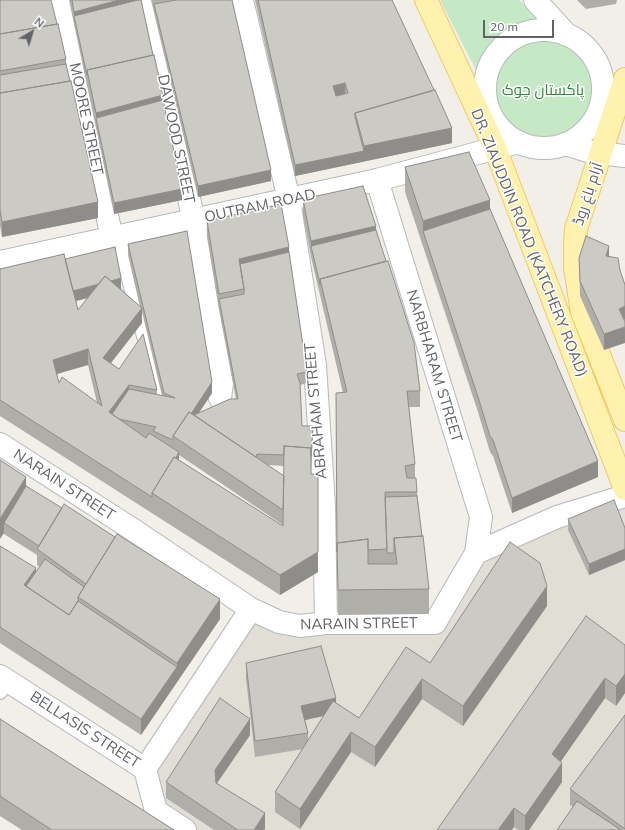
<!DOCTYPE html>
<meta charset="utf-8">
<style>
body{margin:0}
#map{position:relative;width:625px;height:830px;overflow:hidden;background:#f1efe8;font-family:Mulish,sans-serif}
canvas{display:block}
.north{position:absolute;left:12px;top:12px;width:40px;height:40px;-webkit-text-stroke:3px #fff;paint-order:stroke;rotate:38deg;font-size:11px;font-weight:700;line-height:16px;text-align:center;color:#5f6368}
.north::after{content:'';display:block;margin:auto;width:14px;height:18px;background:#5f6368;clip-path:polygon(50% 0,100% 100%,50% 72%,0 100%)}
.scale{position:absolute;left:483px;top:20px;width:71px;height:18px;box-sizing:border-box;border:2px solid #5f6368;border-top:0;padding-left:5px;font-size:12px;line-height:14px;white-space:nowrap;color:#5f6368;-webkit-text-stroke:3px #fff;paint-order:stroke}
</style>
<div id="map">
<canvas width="625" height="830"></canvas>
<div class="north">N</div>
<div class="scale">20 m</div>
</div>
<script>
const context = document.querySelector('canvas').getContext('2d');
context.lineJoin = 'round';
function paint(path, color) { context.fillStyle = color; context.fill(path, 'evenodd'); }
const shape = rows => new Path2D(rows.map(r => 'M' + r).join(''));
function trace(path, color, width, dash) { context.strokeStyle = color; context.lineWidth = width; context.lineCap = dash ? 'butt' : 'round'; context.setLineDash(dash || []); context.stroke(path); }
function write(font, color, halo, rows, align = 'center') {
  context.font = font + ' Mulish,Cairo,sans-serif'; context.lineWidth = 3; context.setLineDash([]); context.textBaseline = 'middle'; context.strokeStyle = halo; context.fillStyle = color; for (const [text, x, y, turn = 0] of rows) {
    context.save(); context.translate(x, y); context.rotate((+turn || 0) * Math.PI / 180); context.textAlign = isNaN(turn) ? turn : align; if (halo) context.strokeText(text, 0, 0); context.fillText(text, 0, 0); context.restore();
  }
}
const education = shape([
 [625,496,625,830,185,830,156,811,149,763,251,609,279,622,435,623,476,553]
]);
const green = shape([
 [440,0,519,0,550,30,567,35,583,46,596,61,601,80,602,100,590,128,565,144,545,149,526,146,508,137,495,122,486,104,484,85]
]);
const service = shape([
 [118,237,161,401],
 [0,692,8,681]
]);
const minor = shape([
 [60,0,112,238],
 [145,0,194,221,222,383,220,398],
 [242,0,289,200,315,365,324,505,326,623],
 [377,180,481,517,476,553],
 [0,444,135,531,251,609,279,622,300,626,326,623,435,623,476,553,557,517,625,496],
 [145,769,251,609]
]);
const tertiary = shape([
 [0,262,377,180,519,142],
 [0,676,145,769,156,811,185,830]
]);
const secondary = shape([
 [535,0,567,35],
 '485 89a59 59 0 1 1 118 0a59 59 0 1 1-118 0Z',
 [565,144,591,152,625,156]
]);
const primary = shape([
 [426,0,495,148,625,489],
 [625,79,576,229,575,246,575,268,582,312,625,420]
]);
const wall = shape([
 [0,0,57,24,66,59,66,64,98,218,2,237,0,226],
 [69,0,141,0,163,100,182,200,114,214],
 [151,0,232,0,271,181,198,197],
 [255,0,392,0,452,143,295,176],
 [577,0,617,0,616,4,586,9],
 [405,167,490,209,598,477,512,513,493,456,490,452,478,412,405,192],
 [303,199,376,230,420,391,420,407,409,407,415,464,415,478,417,492,422,536,429,589,429,614,338,615,337,568,336,393,343,393,311,257,303,215],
 [207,221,289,252,307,372,307,383,300,385,302,426,313,437,311,474,318,572,280,595,0,416,0,269,65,259,121,289,140,307,128,255,128,244,212,393,199,413,236,399,219,310,207,237],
 [88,298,78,310,76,301],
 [142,312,162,396,157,395,157,390,119,369,111,363,142,323],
 [88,365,97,403,59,383,57,374],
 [179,455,283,525,283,526,179,460],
 [268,465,284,466,284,476],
 [609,246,604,350,580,296,579,258],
 [0,460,26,486,220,619,141,735,0,643,0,546,36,572,40,567,37,565,37,555,4,534],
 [568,519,625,528,625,560,589,575,568,530],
 [547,606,463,726,422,699,375,767,351,752,300,829,275,812,275,792,303,749,255,757,246,679,246,663,336,703,359,718,430,663],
 [324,716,308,741,308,733,305,720],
 [625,645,625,693,616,706,605,698,561,761,562,782,529,830,518,830,514,827,437,830],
 [625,715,625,830,557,830,573,807,570,805,570,789],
 [0,719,174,830,22,830,0,816],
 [250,735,217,783,265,829,264,830,214,830,166,798,166,782]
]);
const shadedWall = shape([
 [119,0,141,0,74,16,74,12],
 [345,83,345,94,333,97,333,86],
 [163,95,163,111,96,118,96,113],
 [452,128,452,143,295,176,295,165,364,151,364,146],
 [271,170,271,181,198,197,198,186],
 [182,189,182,200,114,214,114,203],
 [490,200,490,225,423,231,423,221],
 [98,202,98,218,2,237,2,222],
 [376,226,376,241,311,246,311,241],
 [609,246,609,261,606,256],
 [289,247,289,263,241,274,239,259],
 [121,278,121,290,107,282],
 [105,280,103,294,72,302,72,291],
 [625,306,625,321,619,309],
 [142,308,142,323,103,373,103,358],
 [625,327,625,343,604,350,604,334],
 [88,349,88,365,53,375,53,360],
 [212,382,212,393,194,420,175,437],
 [129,385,129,400,116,418,109,412],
 [179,452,179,468,153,495],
 [598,461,598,477,512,513,512,498],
 [26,477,26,497,4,523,4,533,0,539,0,519],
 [625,549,625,560,589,575,589,564],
 [318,552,318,572,280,595,280,575],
 [36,568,36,584,29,593,24,585],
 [547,586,547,606,463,726,463,706],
 [220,599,220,619,141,735,141,719,177,667,177,663],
 [625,674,625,693,616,706,616,686],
 [605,678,605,698,552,774,552,754],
 [422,679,422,699,375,767,375,747],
 [336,698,336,713,301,721,301,706],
 [250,719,250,735,215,786,215,770],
 [351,732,351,752,300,829,300,809],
 [562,763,562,782,529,830,525,830,525,816],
 [514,808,514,827,512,830,498,830],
 [265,813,265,829,264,830,254,830]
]);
const building = shape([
 [0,0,51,0,57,24,0,34,0,0],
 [72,0,119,0,74,12,72,0],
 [138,0,141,0,153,55,87,70,87,75,74,16,138,0],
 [176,0,232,0,271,170,198,186,154,4,176,0],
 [258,0,392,0,434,90,355,113,355,117,364,151,295,165,258,0],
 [345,83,348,93,336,96,333,86,345,83],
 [58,24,66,59,0,71,0,34,58,24],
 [154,55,163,95,96,113,87,70,154,55],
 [66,64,70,81,0,93,0,75,66,64],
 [71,81,98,202,2,222,0,210,0,93,71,81],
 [435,90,452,128,364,146,355,113,435,90],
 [163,100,182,189,114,203,96,118,163,100],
 [469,152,490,200,423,221,405,167,469,152],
 [363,186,376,226,311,241,303,199,363,186],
 [281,204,289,247,239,259,244,289,219,294,207,221,281,204],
 [490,209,598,461,512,498,493,440,490,436,478,397,423,231,490,209],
 [376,230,386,261,320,279,320,284,311,246,376,230],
 [187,231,212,382,191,414,189,412,173,436,173,440,153,431,156,427,119,419,112,414,129,389,175,398,164,393,128,244,187,231],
 [586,236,609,246,606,256,618,258,620,270,625,285,625,306,619,309,625,322,625,327,604,334,580,281,579,258,586,236],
 [115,247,121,278,111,281,105,276,99,284,73,291,65,259,115,247],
 [289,252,307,372,297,374,300,383,302,426,313,426,311,456,311,448,284,446,284,455,257,454,256,457,194,415,230,399,238,399,219,299,244,294,244,289,240,264,289,252],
 [64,254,78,310,105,276,142,308,103,358,119,369,143,334,157,390,129,385,109,412,146,438,149,433,179,452,176,458,174,457,152,493,152,497,0,400,0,269,64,254],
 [88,349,102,406,62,377,59,383,53,360,88,349],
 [388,261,414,343,420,391,407,391,415,464,405,466,407,478,416,478,417,492,385,492,387,549,368,550,368,539,337,543,337,552,336,393,347,392,320,279,388,261],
 [189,412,284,476,283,510,173,436,189,412],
 [284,446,311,448,311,474,318,474,318,552,280,575,152,493,174,457,283,526,284,446],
 [0,460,26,477,0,519,0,460],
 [26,486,62,508,39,546,4,523,26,486],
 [417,496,422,536,394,538,394,553,387,553,385,497,417,496],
 [614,500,625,528,625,549,589,564,568,519,614,500],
 [64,504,115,537,86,584,37,549,64,504],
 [117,534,220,599,177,663,78,597,117,534],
 [423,536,429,589,338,590,337,543,368,539,368,564,397,564,394,538,423,536],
 [510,542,540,563,547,586,463,706,422,679,375,747,351,732,300,809,275,792,333,701,359,718,406,647,430,663,510,542],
 [0,546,36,568,24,585,69,615,78,601,177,667,141,719,0,627,0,546],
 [45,559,84,587,78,597,78,601,69,615,26,586,45,559],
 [586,616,625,645,625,674,616,686,605,678,552,754,562,763,525,816,514,808,498,830,437,830,586,616],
 [321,646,336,698,301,706,308,733,255,741,246,663,321,646],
 [220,698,250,719,215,770,216,783,265,813,254,830,238,830,166,782,220,698],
 [625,715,625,829,570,789,625,715],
 [0,719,174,830,52,830,0,796,0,719],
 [577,801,621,830,557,830,577,801]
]);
const parkNames = [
 ["پاکستان چوک",543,90]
];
const streetNames = [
 ["MOORE STREET",86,119,78],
 ["DAWOOD STREET",176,139,78],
 ["آرام باغ روڈ",588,194,-72],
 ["OUTRAM ROAD",260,206,-12],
 ["DR. ZIAUDDIN ROAD (KATCHERY ROAD)",529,243,68],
 ["NARBHARAM STREET",434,366,73],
 ["ABRAHAM STREET",316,411,-95],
 ["NARAIN STREET",64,485,33],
 ["NARAIN STREET",359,624,-1],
 ["BELLASIS STREET",85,730,33]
];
paint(education, '#e1ded6');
paint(green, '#c5e8c5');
trace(service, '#b5b8bc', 16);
trace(minor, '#b5b8bc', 24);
trace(tertiary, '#b5b8bc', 24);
trace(secondary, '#b6babf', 24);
trace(primary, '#f2c960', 24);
trace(service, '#fff', 14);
trace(minor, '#fff', 22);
trace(tertiary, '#fff', 22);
trace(secondary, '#fff', 22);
trace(primary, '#fff2af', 22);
paint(wall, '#afaea9');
paint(shadedWall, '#8f8d8a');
paint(building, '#cccac5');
trace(building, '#8f8d8a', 1);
write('15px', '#348238', '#fff', parkNames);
write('15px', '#5f6368', '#fff', streetNames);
</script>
